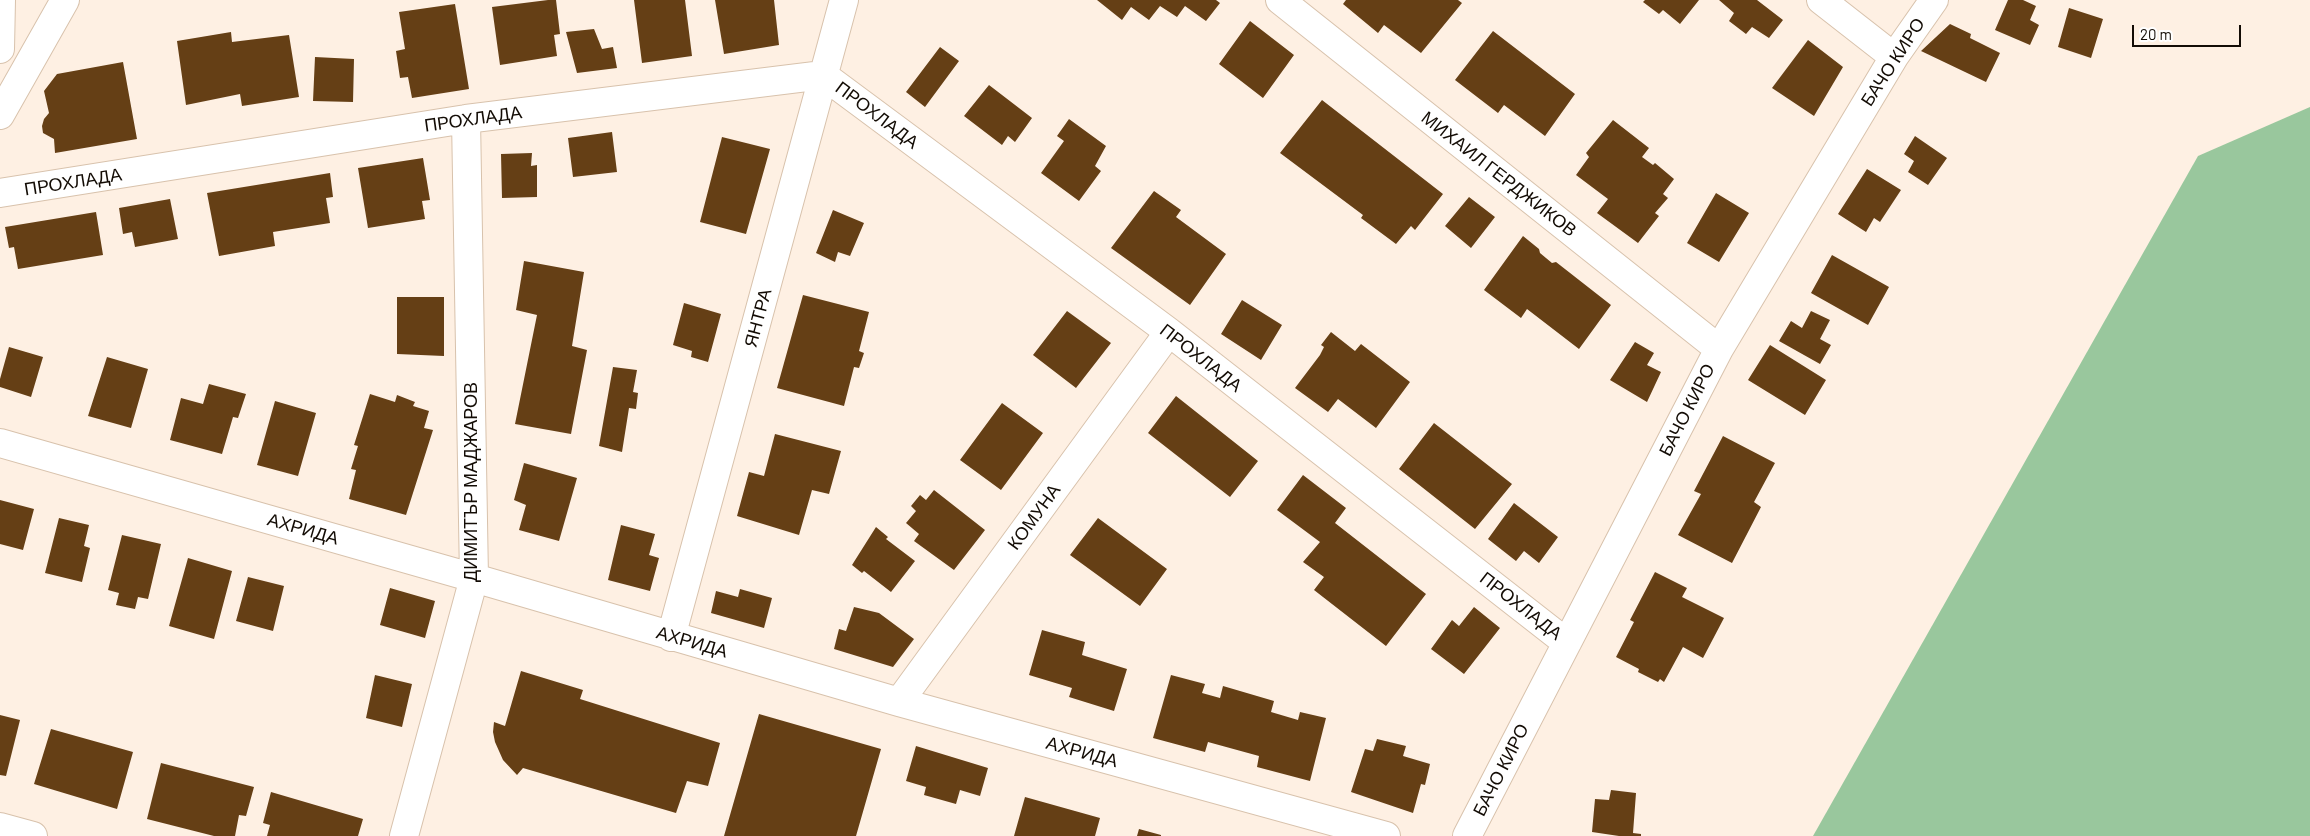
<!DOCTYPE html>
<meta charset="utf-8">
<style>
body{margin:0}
#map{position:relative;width:2310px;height:836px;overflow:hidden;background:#fef0e3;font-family:Barlow,sans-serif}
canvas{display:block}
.scale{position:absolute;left:2132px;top:25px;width:109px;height:22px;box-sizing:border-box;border:2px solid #130c05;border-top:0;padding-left:6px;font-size:15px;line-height:18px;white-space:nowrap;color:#130c05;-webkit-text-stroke:4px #fff;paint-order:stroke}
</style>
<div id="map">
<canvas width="2310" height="836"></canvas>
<div class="scale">20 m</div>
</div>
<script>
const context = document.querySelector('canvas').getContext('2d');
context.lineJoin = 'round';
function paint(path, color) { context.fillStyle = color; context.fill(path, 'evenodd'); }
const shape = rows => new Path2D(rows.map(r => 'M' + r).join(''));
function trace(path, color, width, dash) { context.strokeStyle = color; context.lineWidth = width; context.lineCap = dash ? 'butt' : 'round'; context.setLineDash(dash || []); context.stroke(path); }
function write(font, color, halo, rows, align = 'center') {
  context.font = font + ' Barlow,sans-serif'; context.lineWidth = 5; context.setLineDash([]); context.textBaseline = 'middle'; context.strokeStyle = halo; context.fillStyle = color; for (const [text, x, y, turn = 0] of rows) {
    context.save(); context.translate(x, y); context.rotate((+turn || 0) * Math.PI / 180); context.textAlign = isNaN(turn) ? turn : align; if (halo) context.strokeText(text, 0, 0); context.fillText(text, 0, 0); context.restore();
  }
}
const forest = shape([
 [2310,107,2310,836,1813,836,2198,156]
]);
const building = shape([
 [548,0,556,0,560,34,554,35,557,56,500,65,492,7],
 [634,0,685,0,692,56,642,63],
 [715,0,774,0,779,45,724,54],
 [1097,0,1216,0,1220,3,1206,21,1185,6,1177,17,1160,6,1149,20,1131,7,1122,20],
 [1346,0,1458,0,1462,3,1421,53,1384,25,1378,33,1343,4],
 [1645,0,1699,0,1680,24,1663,10,1659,14,1643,2],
 [1719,0,1757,0,1783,20,1769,38,1752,27,1746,34,1729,21,1734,13],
 [2008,0,2023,0,2036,6,2030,20,2039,25,2030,45,1995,30],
 [455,4,469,89,412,98,408,77,400,78,396,51,405,49,399,12],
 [2069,8,2103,19,2091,58,2058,47],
 [1250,21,1294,55,1263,98,1219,64],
 [1950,24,1971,34,1970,38,2000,53,1986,82,1921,51],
 [594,29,602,49,613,47,617,68,577,73,566,32],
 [1493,31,1575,94,1545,136,1504,105,1498,113,1455,80],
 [231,32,232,42,289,35,299,97,242,106,240,94,186,105,177,41],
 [1808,40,1843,67,1814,116,1772,88],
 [940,47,959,61,925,107,906,92],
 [315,57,354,59,353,102,313,101],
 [123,62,137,139,55,153,54,139,43,133,42,126,44,119,49,113,44,91,57,74],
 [989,85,1032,118,1015,142,1008,136,1002,145,964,116],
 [1322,100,1443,194,1415,230,1411,226,1396,244,1361,218,1363,215,1280,153],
 [1069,119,1106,146,1095,166,1101,171,1079,201,1041,173,1064,141,1057,136],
 [1613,120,1649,148,1642,157,1653,165,1655,163,1674,179,1663,194,1668,198,1655,213,1659,216,1638,243,1597,213,1608,199,1576,175,1589,157,1586,153],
 [612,132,617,172,573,177,568,138],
 [1915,136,1947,158,1928,185,1908,172,1914,161,1904,154],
 [722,137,770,149,746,234,700,222],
 [532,153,531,166,537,165,537,197,502,198,501,154],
 [423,158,430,200,422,201,425,219,368,228,358,168],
 [1867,169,1901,190,1880,222,1874,218,1866,232,1838,214],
 [330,173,333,197,326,198,330,223,273,232,275,246,219,256,207,193],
 [1154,191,1181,210,1176,217,1226,254,1190,305,1111,248],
 [1716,193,1749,213,1719,262,1687,243],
 [1469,197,1495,217,1471,248,1445,226],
 [170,199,178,239,135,247,132,232,123,234,119,208],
 [833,210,864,223,850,256,838,252,835,262,816,253],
 [96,212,103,255,18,269,14,247,9,248,5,227],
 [1523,236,1539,249,1540,253,1552,263,1556,262,1611,305,1579,349,1527,309,1521,318,1484,290],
 [1832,255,1889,287,1868,325,1811,293],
 [524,261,584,272,572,346,587,350,571,434,515,424,537,315,516,310],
 [803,295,869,312,859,351,864,353,859,368,854,367,844,406,777,388],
 [397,297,444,297,444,356,397,354],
 [1242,300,1282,325,1261,360,1221,334],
 [684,303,721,314,708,362,691,357,692,351,673,345],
 [1067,311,1111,343,1076,388,1033,355],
 [1811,311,1830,320,1820,339,1831,345,1820,364,1779,341,1791,321,1802,328],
 [1331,332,1355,351,1361,344,1410,382,1376,428,1338,399,1328,412,1295,388,1320,355,1324,347,1321,345],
 [1635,342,1654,353,1647,365,1661,372,1647,402,1610,380],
 [1770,345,1826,380,1805,415,1748,380],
 [9,347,43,357,31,397,0,387,0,379],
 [107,357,148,369,131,428,88,416],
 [613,367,637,370,633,392,638,393,636,409,629,408,622,452,599,446],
 [209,384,246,394,238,418,233,417,222,454,170,440,181,398,203,404],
 [370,394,395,402,397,395,415,402,413,406,429,411,424,428,433,430,406,515,349,499,356,470,351,469,358,446,354,445],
 [1176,396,1258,461,1230,497,1148,433],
 [275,401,316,413,298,476,257,465],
 [1002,403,1043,433,1001,490,960,460],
 [1434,423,1512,484,1475,529,1399,469],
 [775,434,841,451,829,494,812,490,799,535,737,516,749,472,764,476],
 [1723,436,1775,463,1754,502,1761,507,1732,563,1678,535,1701,494,1694,491],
 [524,463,577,478,559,541,519,530,526,505,514,500],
 [1303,475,1346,508,1335,523,1426,594,1386,646,1314,590,1324,577,1303,562,1320,542,1277,510],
 [934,490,985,530,954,570,914,541,919,534,906,523,916,511,911,506,920,495,926,500],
 [0,500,34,509,23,550,0,544],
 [1514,503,1558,537,1539,563,1524,551,1516,561,1488,539],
 [59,518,89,525,84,546,90,548,82,582,45,573],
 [1098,518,1167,569,1140,606,1070,555],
 [621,525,655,534,649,555,659,558,650,591,608,580],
 [876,527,888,537,886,539,915,561,891,592,864,571,862,573,852,565],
 [122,535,161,544,148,599,138,597,135,609,116,605,119,593,108,590],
 [188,558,232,571,214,639,169,626],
 [1655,572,1687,588,1682,597,1724,618,1703,658,1683,647,1664,682,1660,679,1658,682,1638,672,1639,669,1616,657,1634,622,1630,620],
 [248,577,284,586,273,631,236,621],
 [390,588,435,601,425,638,380,625],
 [740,589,772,598,764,628,711,613,716,591,738,597],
 [854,607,879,613,914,639,893,667,834,649,839,629,846,631],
 [1474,607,1500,628,1464,674,1431,649,1452,620,1459,626],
 [1042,630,1085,642,1082,655,1127,669,1114,711,1069,697,1072,688,1029,675],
 [521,671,583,690,580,699,720,743,708,786,687,781,676,813,523,768,517,775,503,760,495,742,493,732,494,722,505,726],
 [375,675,412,684,402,727,366,718],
 [1171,675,1205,684,1202,693,1220,698,1223,686,1274,701,1271,712,1298,720,1300,712,1326,718,1310,781,1257,767,1259,756,1208,742,1205,752,1153,738],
 [759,714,881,749,856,836,724,836],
 [0,715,20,720,6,776,0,775],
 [51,729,133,752,117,809,34,784],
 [1377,739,1406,746,1403,756,1430,764,1425,785,1421,784,1413,813,1351,792,1365,749,1373,751],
 [916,746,988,768,980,796,960,790,956,804,924,795,926,787,906,781],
 [161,763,254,787,246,816,239,815,235,836,214,836,147,819],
 [1611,790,1636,793,1633,833,1641,834,1641,836,1619,836,1592,832,1595,799,1609,800],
 [271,792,363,819,358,836,267,836,270,825,263,823],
 [1025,797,1100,818,1095,836,1014,836],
 [1139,829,1161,835,1161,836,1137,836]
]);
const minor = shape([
 [1280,0,1719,349],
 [1821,0,1894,57],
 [0,49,1,0],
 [0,115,65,0],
 [0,193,466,119,823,75,1169,332,1567,643],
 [0,443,474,578,899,702,1386,836],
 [671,637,844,0],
 [899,702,1169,332],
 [0,827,33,836],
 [404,836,474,578,466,119],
 [1467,836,1719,349,1894,57,1934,0]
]);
const streetNames = [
 ["БАЧО КИРО",1893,62,-57],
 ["ПРОХЛАДА",877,115,37],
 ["ПРОХЛАДА",473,119,-8],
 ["МИХАИЛ ГЕРДЖИКОВ",1499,174,38],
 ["ПРОХЛАДА",73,182,-9],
 ["ЯНТРА",758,318,-75],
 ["ПРОХЛАДА",1201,358,38],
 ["БАЧО КИРО",1687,410,-63],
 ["ДИМИТЪР МАДЖАРОВ",471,482,-90],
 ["КОМУНА",1034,517,-54],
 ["АХРИДА",303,529,16],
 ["ПРОХЛАДА",1521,606,38],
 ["АХРИДА",692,642,16],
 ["АХРИДА",1082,752,15],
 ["БАЧО КИРО",1501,770,-63]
];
paint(forest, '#99c79d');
paint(building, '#653f15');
trace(minor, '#d8c2ac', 30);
trace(minor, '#fff', 28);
write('18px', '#130c05', '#fff', streetNames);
</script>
